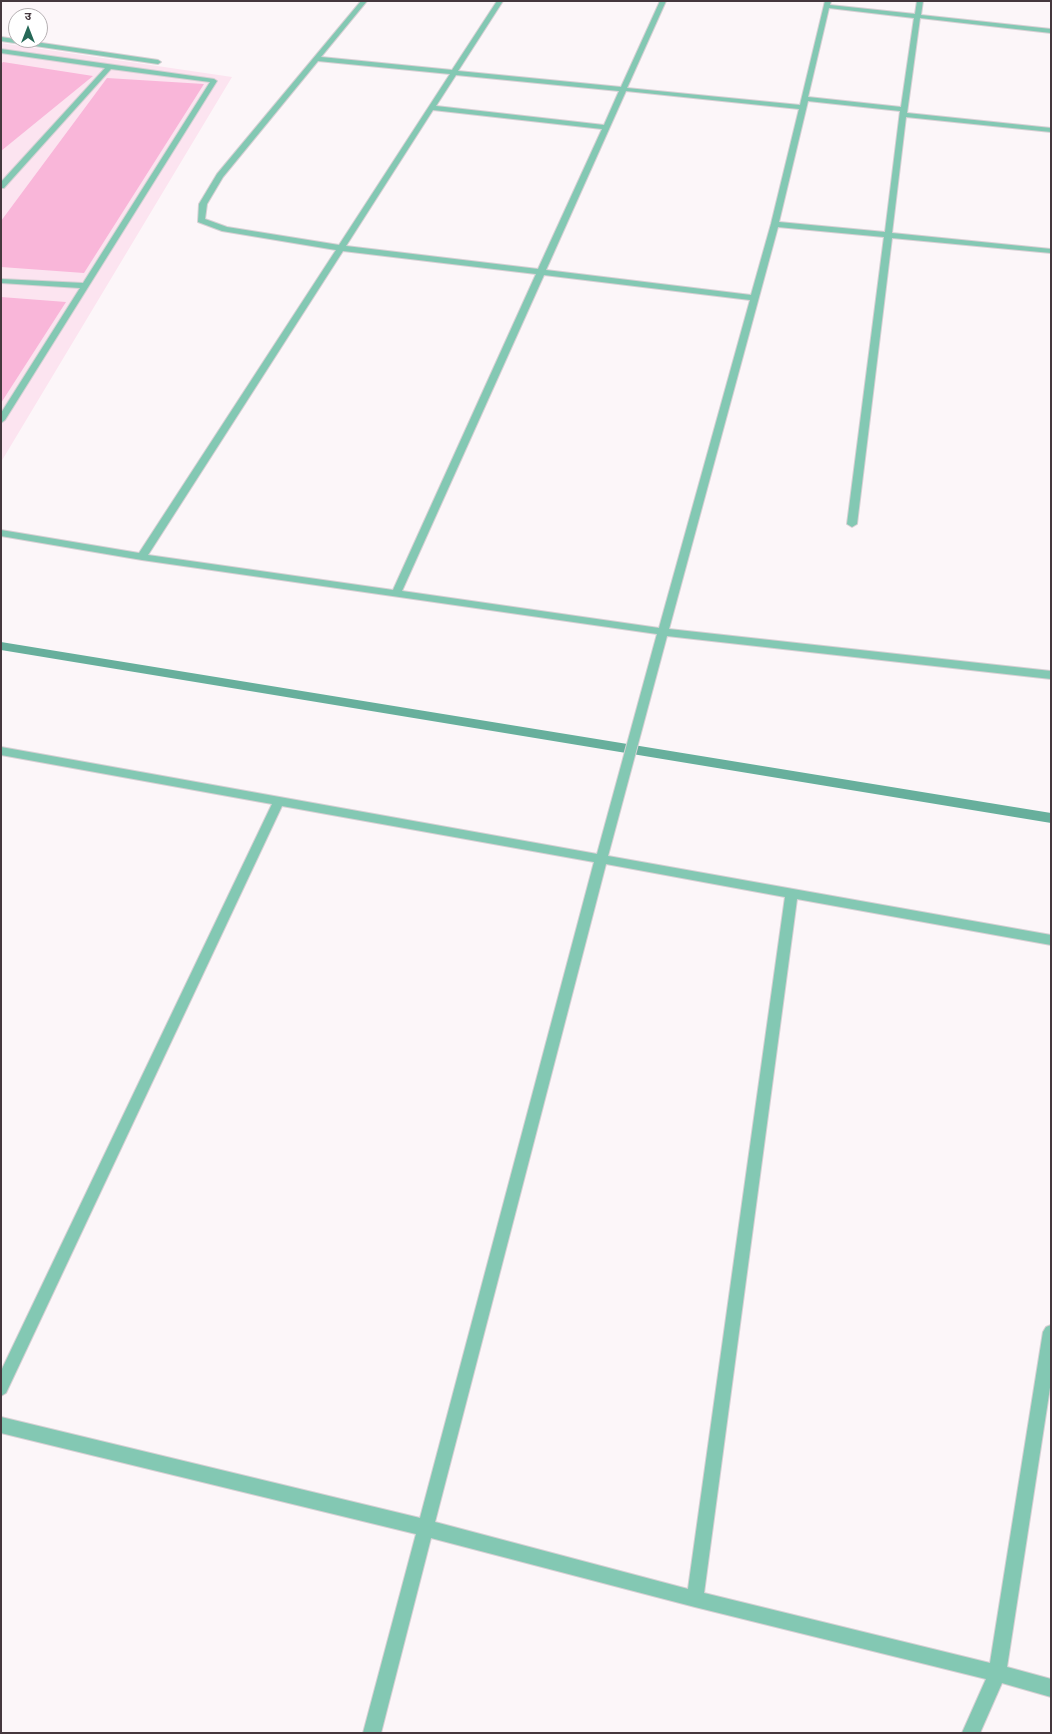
<!DOCTYPE html>
<meta charset="utf-8">
<style>
body{margin:0}
#map{position:relative;width:1052px;height:1734px;overflow:hidden;background:#fcf6f9;font-family:"Roboto Condensed","Noto Sans Devanagari",sans-serif}
canvas{display:block}
.frame{position:absolute;inset:0;border:2px solid #45383e;pointer-events:none}
.north{position:absolute;left:8px;top:8px;width:40px;height:40px;box-sizing:border-box;background:#fff;border:1px solid #b5afb2;border-radius:50%;rotate:0deg;font-size:11px;font-weight:700;line-height:16px;text-align:center;color:#45383e}
.north::after{content:'';display:block;margin:auto;width:14px;height:18px;background:#266857;clip-path:polygon(50% 0,100% 100%,50% 72%,0 100%)}
</style>
<div id="map">
<canvas width="1052" height="1734"></canvas>
<div class="frame"></div>
<div class="north">उ</div>
</div>
<script>
const context = document.querySelector('canvas').getContext('2d');
context.lineJoin = 'round';
function paint(path, color) { context.fillStyle = color; context.fill(path, 'evenodd'); }
const shape = rows => new Path2D(rows.map(r => 'M' + r).join(''));
function trace(path, color, width, dash) { context.strokeStyle = color; context.lineWidth = width; context.lineCap = dash ? 'butt' : 'round'; context.setLineDash(dash || []); context.stroke(path); }
const built = shape([
 [1,43,232,77,1,462]
]);
const stream = shape([
 [1,642,1051,813,1051,823,1,650,1,642]
]);
const building = shape([
 [3,62,93,76,1,151,1,64],
 [107,78,204,84,84,273,1,267,1,221],
 [1,297,66,302,1,403]
]);
const lane = shape([
 [1,49,214,79,217,81,5,420,1,423,1,413,80,288,1,283,1,279,83,283,210,82,111,69,4,188,1,188,1,182,105,68,1,53,1,49]
]);
const street = shape([
 [361,1,367,1,321,57,452,70,497,1,503,1,458,71,621,87,660,1,666,1,627,88,800,105,825,1,831,1,830,5,915,14,917,1,923,1,921,15,1051,29,1051,33,920,18,907,113,1051,128,1051,132,906,117,892,233,1051,249,1051,253,892,238,857,524,852,527,847,524,884,237,778,227,669,629,1051,671,1051,679,667,636,608,856,1051,935,1051,945,797,899,704,1593,990,1663,1043,1332,1046,1327,1051,1325,1051,1381,1007,1667,1051,1679,1051,1697,1002,1683,980,1733,962,1733,986,1679,695,1607,431,1538,381,1733,363,1733,416,1534,1,1433,1,1417,420,1518,594,862,282,806,6,1393,1,1396,1,1371,272,804,1,755,1,747,597,854,657,634,142,560,1,536,1,530,139,553,336,250,222,231,198,222,199,204,217,174,361,1],
 [829,8,914,18,901,107,808,97,829,8],
 [318,61,450,74,339,245,227,227,205,219,207,204,223,177,318,61],
 [456,75,619,91,604,125,436,106,456,75],
 [626,91,799,109,771,224,751,295,546,270,626,91],
 [808,101,900,111,885,232,779,222,808,101],
 [433,110,602,129,538,269,346,246,433,110],
 [343,251,536,274,393,590,148,555,343,251],
 [544,275,750,300,659,628,402,591,544,275],
 [606,864,785,897,688,1589,435,1522,606,864],
 [1,37,158,60,161,62,158,64,1,41,1,37]
]);
paint(built, '#fce4f0');
paint(stream, '#67af9c');
paint(building, '#f9b6d9');
trace(lane, '#d7d0d4', 2);
trace(street, '#d7d0d4', 2);
paint(lane, '#83c8b3');
paint(street, '#83c8b3');
</script>
